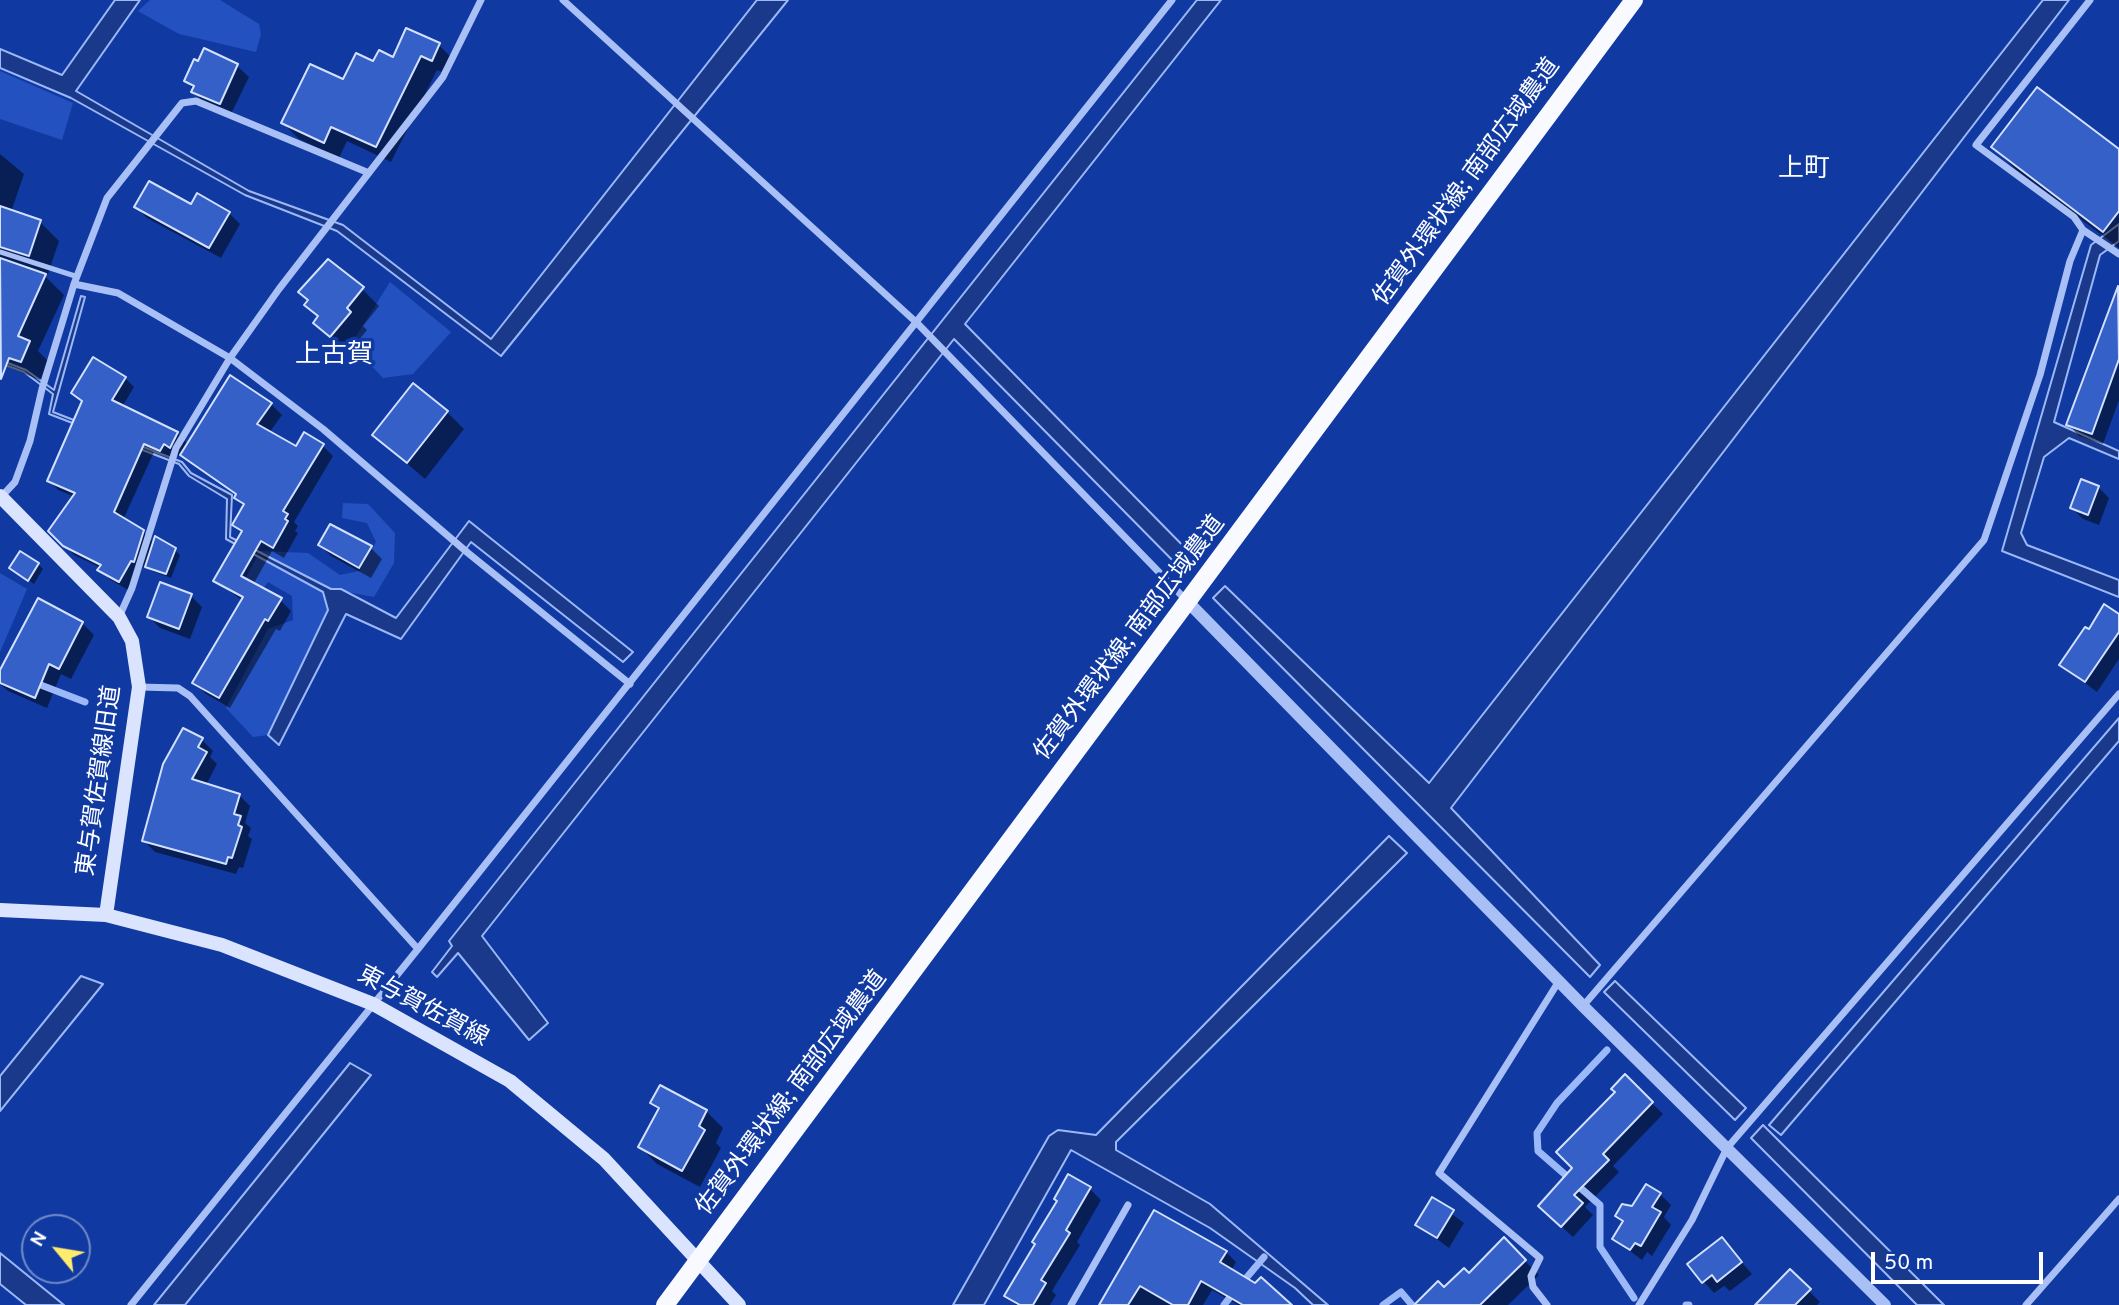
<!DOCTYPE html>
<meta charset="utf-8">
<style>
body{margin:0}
#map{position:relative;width:2119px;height:1305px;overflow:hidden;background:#103aa2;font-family:Overpass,sans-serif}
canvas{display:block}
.north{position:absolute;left:21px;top:1214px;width:70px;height:70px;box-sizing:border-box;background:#103aa2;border:2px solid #7089c7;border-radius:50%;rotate:300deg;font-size:19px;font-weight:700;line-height:28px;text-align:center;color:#fff}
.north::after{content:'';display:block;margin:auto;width:24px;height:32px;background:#ffeb6e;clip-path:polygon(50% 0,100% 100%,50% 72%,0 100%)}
.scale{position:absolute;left:1871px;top:1252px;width:172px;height:32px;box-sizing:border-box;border:4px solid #fff;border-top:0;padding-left:9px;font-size:21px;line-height:24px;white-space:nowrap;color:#fff;-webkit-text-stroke:5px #103aa2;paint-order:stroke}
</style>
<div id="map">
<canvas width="2119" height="1305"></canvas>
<div class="north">N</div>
<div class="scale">50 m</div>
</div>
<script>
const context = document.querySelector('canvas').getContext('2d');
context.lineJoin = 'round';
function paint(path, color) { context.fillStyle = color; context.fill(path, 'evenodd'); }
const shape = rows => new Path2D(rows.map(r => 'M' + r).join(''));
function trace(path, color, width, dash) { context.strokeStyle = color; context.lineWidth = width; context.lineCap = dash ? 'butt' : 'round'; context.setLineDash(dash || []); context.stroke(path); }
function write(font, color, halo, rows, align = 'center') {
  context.font = font + ' Overpass,"Noto Sans JP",sans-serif'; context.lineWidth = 7; context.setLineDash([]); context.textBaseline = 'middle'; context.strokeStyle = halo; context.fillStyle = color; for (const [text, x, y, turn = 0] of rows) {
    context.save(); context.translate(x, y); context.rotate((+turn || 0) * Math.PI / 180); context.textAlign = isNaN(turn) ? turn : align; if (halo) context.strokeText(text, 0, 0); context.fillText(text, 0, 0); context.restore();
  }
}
const green = shape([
 [150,0,220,0,259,24,261,34,256,52,179,34,138,11],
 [0,71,73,103,62,140,0,119],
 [390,282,451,332,413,374,383,378,351,344],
 [343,503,368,504,395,533,394,563,374,597,331,589,328,610,268,735,253,737,226,708,268,629,293,620,292,596,268,582,253,603,237,595,260,551,308,553,340,575,359,571,376,542,367,523,342,518],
 [0,573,27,589,0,652]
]);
const water = shape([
 [115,0,140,0,76,91,249,191,343,225,491,339,757,0,788,0,501,356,337,231,245,195,71,98,0,68,0,49,62,75,115,0],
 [1197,0,1221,0,965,324,1197,560,1186,574,954,339,482,936,548,1023,529,1040,458,953,437,977,432,972,452,946,449,941,1197,0],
 [2043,0,2069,0,1451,808,1600,965,1590,977,1213,598,1225,586,1429,783,2043,0],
 [2119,224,2119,241,2100,255,2054,422,2119,451,2119,459,2069,438,2044,457,2021,533,2027,545,2119,580,2119,597,2002,551,2091,245,2119,224],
 [81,296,85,297,53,412,182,462,191,473,232,495,230,537,331,589,341,589,396,618,469,521,633,652,623,662,471,542,401,639,346,614,279,745,268,735,328,610,323,592,226,539,227,499,189,476,179,464,49,414,53,394,24,372,0,363,0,360,26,370,54,390,81,296],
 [2119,718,2119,741,1781,1135,1769,1125,2119,718],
 [1389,836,1407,853,1116,1142,1116,1150,1210,1204,1328,1305,1313,1305,1295,1288,1210,1228,1071,1150,984,1305,953,1305,1049,1136,1058,1130,1096,1135,1389,836],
 [81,976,103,984,0,1111,0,1076,81,976],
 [1615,981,1746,1108,1735,1120,1604,992,1615,981],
 [350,1063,371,1075,185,1305,154,1305,350,1063],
 [1763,1125,1944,1305,1917,1305,1751,1138,1763,1125],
 [0,1253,64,1305,26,1305,0,1284,0,1253]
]);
const shadow = shape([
 [439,45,454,60,448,75,437,70,391,162,347,141,339,158,299,139,283,123,373,64],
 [205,50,237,66,249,77,231,114,204,103,186,81],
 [1993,147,2119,152,2119,248,2016,170],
 [0,154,24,174,11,212,40,222,59,241,48,274,40,271,64,295,38,351,48,361,40,380,0,364],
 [191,206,229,213,240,224,221,258,147,218,136,207],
 [2119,288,2119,400,2103,444,2079,436,2068,424],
 [362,289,379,306,363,326,367,330,348,353,315,323],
 [125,378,134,387,122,407,177,433,189,445,271,404,282,415,269,433,297,448,322,445,333,456,294,522,298,526,295,531,298,533,284,558,272,551,253,585,280,600,291,611,280,631,276,629,230,708,206,694,195,683,243,601,216,581,243,533,234,525,244,507,237,496,181,453,179,456,174,452,170,459,154,452,123,520,143,531,154,543,175,550,180,555,171,578,152,571,145,564,128,590,109,579,101,568,74,555,51,531,75,497,58,490,49,480,83,403,73,393],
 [447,412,464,429,425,479,374,435],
 [2098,487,2109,498,2099,525,2083,519,2072,508],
 [320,545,371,548,382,559,371,578,331,556],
 [38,564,43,569,34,584,11,568],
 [191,596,202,607,190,639,160,628,149,617],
 [39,601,82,623,94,635,71,679,61,674,47,708,8,691,0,684,0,674],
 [2119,616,2119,659,2097,692,2061,665,2089,632],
 [202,740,213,751,210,757,217,764,206,785,239,795,250,806,245,823,251,828,248,836,252,839,243,868,239,867,236,874,155,852,144,841],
 [1625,1077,1663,1114,1613,1166,1619,1172,1585,1207,1593,1215,1573,1237,1551,1217,1574,1168],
 [661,1087,706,1111,723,1128,716,1143,721,1148,700,1187,657,1164,640,1147,660,1110,653,1103],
 [1090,1189,1101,1200,1077,1242,1080,1245,1052,1291,1056,1295,1050,1305,1016,1305,1006,1295],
 [1660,1194,1671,1205,1664,1217,1671,1225,1652,1256,1647,1252,1642,1260,1614,1239,1624,1223,1617,1216,1624,1203,1633,1208],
 [1433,1200,1464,1223,1449,1248,1418,1225],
 [1155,1212,1226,1252,1236,1262,1231,1271,1289,1305,1238,1305,1212,1290,1203,1305,1101,1305],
 [1721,1239,1752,1274,1730,1291,1724,1286,1714,1293,1689,1265],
 [1504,1240,1539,1275,1508,1305,1416,1305,1469,1275],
 [1790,1272,1820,1302,1817,1305,1757,1305]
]);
const stream = shape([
 [33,682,85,702],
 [1607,1050,1557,1103,1537,1133,1538,1151,1600,1205,1600,1247,1634,1298],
 [1242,1283,1264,1257],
 [1224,1305,1234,1292],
 [1383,1305,1401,1292,1412,1305],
 [1686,1305,1689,1305]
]);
const building = shape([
 [406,28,440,43,432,61,421,56,376,147,331,127,324,143,281,123,310,64,343,79,356,53,373,61,379,50,393,57,406,28],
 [204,48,238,64,220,104,191,92,194,86,184,81,194,59,198,61,204,48],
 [2037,87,2119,149,2119,211,2103,232,1991,147,2037,87],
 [149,181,191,204,197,193,230,212,209,248,134,207,149,181],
 [0,206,41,220,29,256,0,247,0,206],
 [0,258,46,274,18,336,30,341,21,362,9,358,1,379,0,258],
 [328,259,364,287,347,308,351,312,330,337,313,323,318,316,304,305,308,300,298,292,328,259],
 [2118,286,2119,359,2092,434,2066,425,2118,286],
 [93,357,126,377,112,400,178,432,170,448,164,444,160,451,144,444,114,512,144,530,134,562,131,561,119,582,97,570,101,565,63,546,48,531,75,493,47,481,82,401,71,393,93,357],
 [230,375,272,403,257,424,296,446,304,432,324,444,283,511,288,514,285,519,288,521,273,548,261,541,241,576,282,598,268,621,265,619,219,698,192,683,243,597,213,581,242,531,232,525,244,504,234,498,236,494,180,455,230,375],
 [413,383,448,411,407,463,372,435,413,383],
 [2081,479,2099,486,2088,515,2070,508,2081,479],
 [330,524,372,546,359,568,318,545,330,524],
 [155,536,176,548,166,574,145,567,155,536],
 [20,551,39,563,28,581,9,568,20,551],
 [160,582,192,594,179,629,147,617,160,582],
 [38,598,83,622,59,669,49,664,35,698,0,683,0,670,38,598],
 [2104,604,2119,614,2119,632,2085,682,2059,665,2085,627,2089,629,2104,604],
 [183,728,203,738,198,747,207,752,192,779,240,794,234,814,241,816,238,825,242,827,232,858,228,857,226,864,142,841,163,764,183,728],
 [1625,1074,1653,1102,1603,1154,1609,1160,1574,1195,1583,1203,1561,1227,1538,1206,1572,1168,1556,1152,1615,1092,1611,1089,1625,1074],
 [660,1085,707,1110,699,1126,705,1130,682,1171,638,1147,659,1108,650,1103,660,1085],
 [1068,1174,1091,1187,1066,1230,1070,1233,1041,1280,1046,1283,1033,1305,1020,1305,1004,1296,1035,1244,1032,1242,1057,1201,1054,1199,1068,1174],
 [1646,1184,1661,1193,1652,1207,1661,1212,1641,1246,1635,1243,1630,1250,1612,1239,1623,1221,1615,1216,1622,1204,1632,1206,1646,1184],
 [1432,1197,1454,1210,1437,1238,1415,1225,1432,1197],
 [1154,1210,1227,1251,1220,1262,1255,1283,1261,1277,1292,1305,1243,1305,1201,1281,1188,1305,1173,1305,1140,1286,1128,1305,1099,1305,1154,1210],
 [1504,1237,1526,1260,1480,1305,1414,1305,1438,1281,1444,1287,1464,1268,1469,1273,1504,1237],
 [1722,1237,1742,1262,1717,1282,1712,1275,1702,1283,1687,1264,1722,1237],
 [1790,1269,1811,1289,1795,1305,1755,1305,1790,1269]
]);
const service = shape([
 [0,252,75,276]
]);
const minor = shape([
 [563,0,917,323,1187,601],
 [2083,230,2119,254],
 [74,284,107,198,182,103,196,101,369,173],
 [1,497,15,482,30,441,42,389,74,284,118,293,230,358,323,429,468,553,630,684],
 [119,617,132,588,176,448,230,358,279,289,443,77,481,0],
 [139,687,178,688,190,696,418,949],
 [1583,1006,1984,540,2040,375,2070,261,2083,230,2074,217,1976,145,2090,0],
 [131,1305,418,949,1172,0],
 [1071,1305,1128,1205],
 [1547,1305,1533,1287,1531,1276,1540,1258,1439,1173,1559,981],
 [1639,1305,1692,1220,1727,1148,2119,694],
 [2026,1305,2119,1199]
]);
const tertiary = shape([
 [1189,603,1583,1006,1885,1305]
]);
const secondary = shape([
 [0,496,119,617,132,641,139,687,106,915],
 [0,910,106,915,222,945,373,1004,510,1081,604,1159,739,1305]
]);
const primary = shape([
 [665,1305,1634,0]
]);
const streetNames = [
 ["佐賀外環状線; 南部広域農道",1468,183,-54],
 ["佐賀外環状線; 南部広域農道",1131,639,-53],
 ["東与賀佐賀線旧道",101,781,-82],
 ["東与賀佐賀線",422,1008,28],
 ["佐賀外環状線; 南部広域農道",793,1094,-53]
];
const neighbourhoodNames = [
 ["上町",1804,171],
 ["上古賀",334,357]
];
paint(green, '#2352c0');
paint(water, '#1b398a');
trace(water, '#9bb8f9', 2);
paint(shadow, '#0007');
trace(stream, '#9bb8f9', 7);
paint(building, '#3460c7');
trace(building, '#d3e0fe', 2);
trace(service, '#a9c0f6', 5);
trace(minor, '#a9c0f6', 7);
trace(tertiary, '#a9c0f6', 12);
trace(secondary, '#dae4fe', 14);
trace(primary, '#f8faff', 18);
write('24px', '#fff', '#103aa2', streetNames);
write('26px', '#fff', '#103aa2', neighbourhoodNames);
</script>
